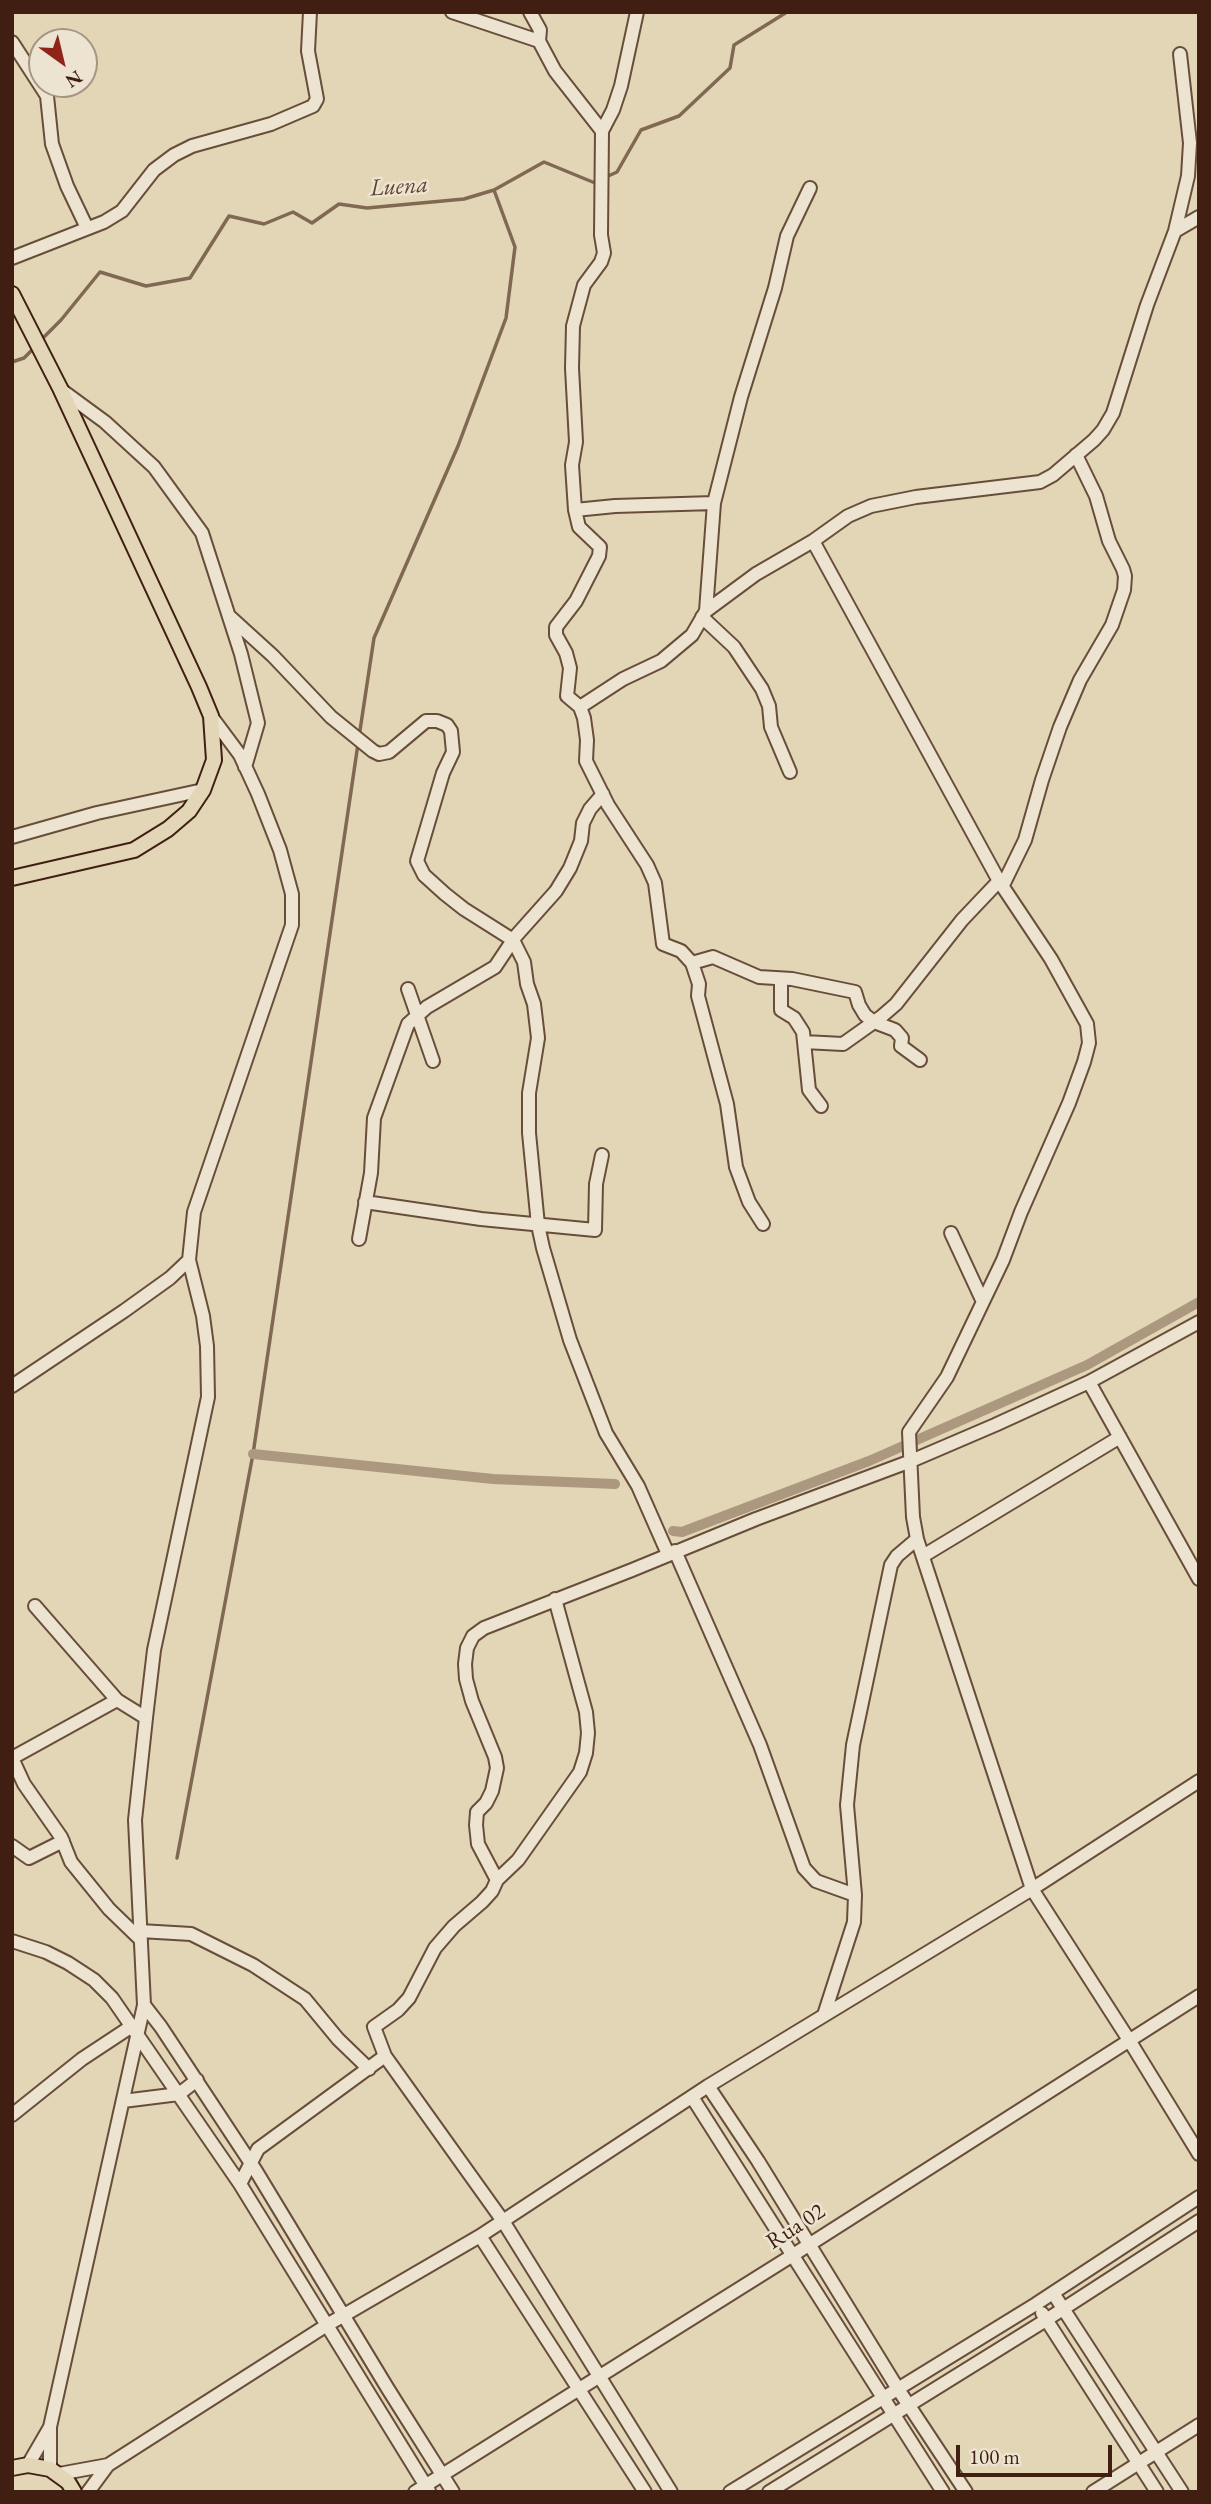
<!DOCTYPE html>
<style>
body{margin:0}
#map{position:relative;width:1211px;height:2504px;overflow:hidden;background:#e2d6b7;font-family:"EB Garamond",serif}
canvas{display:block}
.frame{position:absolute;inset:0;border:14px solid #401f12;pointer-events:none}
.north{position:absolute;left:28px;top:28px;width:70px;height:70px;box-sizing:border-box;background:#ece4d0;border:2px solid #a79584;border-radius:50%;rotate:146deg;font-size:19px;font-weight:700;line-height:28px;text-align:center;color:#401f12}
.north::after{content:'';display:block;margin:auto;width:24px;height:32px;background:#8f2418;clip-path:polygon(50% 0,100% 100%,50% 72%,0 100%)}
.scale{position:absolute;left:956px;top:2445px;width:156px;height:32px;box-sizing:border-box;border:4px solid #401f12;border-top:0;padding-left:9px;font-size:21px;line-height:24px;white-space:nowrap;color:#401f12;-webkit-text-stroke:5px #ece4d0;paint-order:stroke}
</style>
<div id="map">
<canvas width="1211" height="2504"></canvas>
<div class="frame"></div>
<div class="north">N</div>
<div class="scale">100 m</div>
</div>
<script>
const context = document.querySelector('canvas').getContext('2d');
context.lineJoin = 'round';
const shape = rows => new Path2D(rows.map(r => 'M' + r).join(''));
function trace(path, color, width, dash) { context.strokeStyle = color; context.lineWidth = width; context.lineCap = dash ? 'butt' : 'round'; context.setLineDash(dash || []); context.stroke(path); }
function write(font, color, halo, rows, align = 'center') {
  context.font = font + ' "EB Garamond",serif'; context.lineWidth = 5; context.setLineDash([]); context.textBaseline = 'middle'; context.strokeStyle = halo; context.fillStyle = color; for (const [text, x, y, turn = 0] of rows) {
    context.save(); context.translate(x, y); context.rotate((+turn || 0) * Math.PI / 180); context.textAlign = isNaN(turn) ? turn : align; if (halo) context.strokeText(text, 0, 0); context.fillText(text, 0, 0); context.restore();
  }
}
const stream = shape([
 [606,177,617,172,641,130,679,116,730,68,734,45,787,12],
 [41,340,61,320,100,272,146,286,190,278,229,216,264,224,293,212,312,223,339,204,367,208,464,199,494,190,544,162,595,183,599,181],
 [12,362,24,358,36,346],
 [359,737,374,638,458,446,506,318,515,247,494,190],
 [177,1858,253,1454,358,744]
]);
const canal = shape([
 [253,1454,493,1479,615,1484],
 [673,1531,682,1532,869,1461,1087,1365,1199,1302]
]);
const minor = shape([
 [452,12,539,41],
 [530,12,540,30,539,41,555,71,602,131],
 [637,12,621,86,613,110,602,131,601,235,604,253,601,262,584,285,573,326,572,368,576,442,572,465,575,510,579,527,600,547,599,556,576,601,556,627,556,635,566,653,570,668,567,696,580,707,584,718,587,740,586,761,608,805,647,865,655,883,663,944,681,951,692,963,699,984,698,996,727,1104,736,1167,749,1202,763,1224],
 [12,42,47,96,52,144,67,186,87,228],
 [1175,231,1199,217],
 [12,258,104,222,122,211,154,170,174,155,192,146,271,124,313,106,317,99,308,51,310,12],
 [60,389,105,422,154,467,202,533,241,654,258,723,245,767],
 [575,510,615,506,714,503],
 [813,541,999,881,1051,959,1087,1024,1089,1043,1084,1062,1069,1103,1021,1212,1003,1260,947,1377,909,1432,913,1517,917,1539,1032,1889,1129,2040,1199,2154],
 [706,611,714,503,741,397,775,288,787,236,810,188],
 [229,616,273,656,331,717,373,751,379,754,389,752,426,721,437,721,447,725,451,731,453,752,443,773,417,861,424,875,445,894,464,909,513,940,524,962,527,984,534,1004,538,1038,529,1093,529,1133,538,1225,543,1248,570,1340,606,1433,638,1486,668,1554],
 [702,617,734,647,762,689,769,706,771,727,790,772],
 [580,707,623,679,661,661,692,635,706,611,756,574,813,541,848,516,871,506,916,497,1040,482,1053,475,1094,440,1103,430,1113,413,1147,305,1175,231,1188,176,1190,143,1180,54],
 [12,837,97,813,203,790],
 [1003,885,1025,840,1042,780,1060,727,1080,680,1112,625,1124,590,1125,576,1123,569,1109,541,1096,496,1076,455],
 [692,963,713,957,759,977,792,979,855,992,859,1005,865,1015,874,1022,895,1030,902,1038,901,1046,920,1060],
 [781,979,781,1010,794,1018,803,1032,809,1090,821,1106],
 [408,989,433,1061],
 [804,1042,843,1044,881,1017,896,1004,962,920,999,881],
 [365,1202,481,1219,595,1230,596,1184,602,1155],
 [951,1233,983,1302],
 [359,1239,371,1173,374,1118,408,1024,427,1007,495,967,515,937,556,891,570,868,581,841,583,823,590,809,603,794],
 [1089,1382,1199,1579],
 [12,1386,124,1311,170,1278,189,1260],
 [675,1551,760,1745,804,1868,816,1881,855,1895,854,1922,824,2015],
 [923,1556,1120,1437],
 [555,1599,586,1712,588,1733,586,1753,580,1772,518,1860,497,1880,492,1891,482,1902,454,1926,435,1948,409,1998,398,2010,374,2027,385,2056,503,2221,671,2492],
 [35,1606,117,1700,146,1718],
 [12,1758,24,1784,61,1837,71,1862,109,1909,141,1940],
 [12,1758,117,1700],
 [12,1846,29,1858,63,1841],
 [497,1880,478,1844,476,1825,477,1812,486,1803,492,1791,497,1768,495,1757,472,1701,466,1679,465,1664,467,1648,473,1636,484,1628,632,1570,756,1519,911,1461,995,1425,1089,1382,1199,1322],
 [855,1895,847,1805,853,1745,891,1565,897,1556,917,1539],
 [140,1931,191,1934,253,1965,305,1999,338,2039,369,2069],
 [12,1941,46,1952,68,1963,94,1980,112,1998,240,2184,429,2491],
 [144,2005,161,2027,256,2171,388,2389,453,2492],
 [708,2086,758,2161,898,2389,966,2492],
 [692,2097,943,2492],
 [123,2101,179,2094,197,2080],
 [12,2115,82,2059,132,2026],
 [240,2184,258,2149,385,2056],
 [480,2236,645,2492],
 [1053,2293,1182,2492],
 [1042,2313,1157,2492],
 [28,2465,50,2427],
 [50,2469,50,2427,144,2005,135,1820,146,1718,154,1650,208,1397,207,1346,203,1316,189,1260,194,1212,292,925,292,894,280,850,258,794,240,755,211,716],
 [59,2474,108,2465],
 [88,2492,108,2465,327,2325,480,2236,708,2086,1032,1889,1199,1781],
 [415,2492,793,2255,1199,1996],
 [730,2492,1036,2304,1199,2197],
 [769,2492,1046,2320,1199,2221],
 [1093,2492,1199,2425]
]);
const major = shape([
 [12,294,60,388,199,687,211,716,214,760,203,790,189,811,168,829,134,850,12,878],
 [12,2468,28,2465,50,2469,68,2482,74,2492]
]);
const streetNames = [
 ["Rua 02",796,2227,-33]
];
const waterNames = [
 ["Luena",399,187,-4]
];
trace(stream, '#806853', 3.5);
trace(canal, '#ab987f', 10);
trace(minor, '#684d3b', 16);
trace(major, '#401f12', 18);
trace(minor, '#ece4d0', 12);
trace(major, '#e2d6b7', 14);
write('23px', '#401f12', '#ece4d0', streetNames);
write('italic 24px', '#604333', '#ece4d0', waterNames);
</script>
